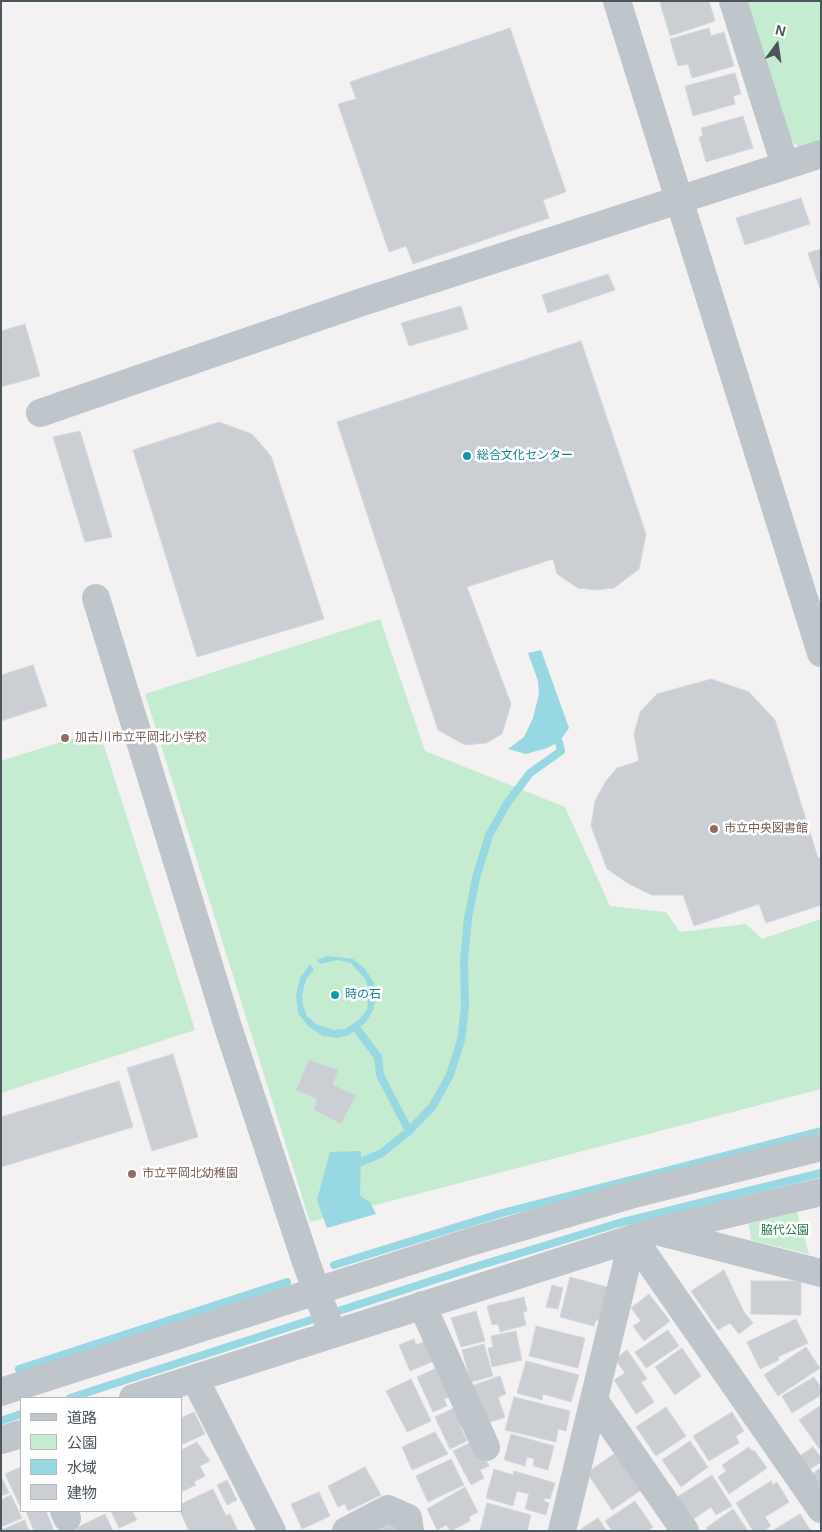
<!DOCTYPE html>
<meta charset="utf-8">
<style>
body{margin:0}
#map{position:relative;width:822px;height:1532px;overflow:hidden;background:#f3f1f1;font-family:Arial,"Noto Sans JP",sans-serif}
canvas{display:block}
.frame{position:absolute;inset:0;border:2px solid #4b555c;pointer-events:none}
.legend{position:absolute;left:20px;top:1397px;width:162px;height:115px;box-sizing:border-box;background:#fff;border:1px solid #b7bbbe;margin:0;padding:6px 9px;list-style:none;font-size:15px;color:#4b555c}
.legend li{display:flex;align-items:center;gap:10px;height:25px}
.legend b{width:25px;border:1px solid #b7bbbe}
.north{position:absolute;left:752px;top:20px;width:50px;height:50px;-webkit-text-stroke:4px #fff;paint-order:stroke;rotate:14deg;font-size:14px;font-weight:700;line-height:20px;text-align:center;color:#4b555c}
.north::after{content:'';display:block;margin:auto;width:18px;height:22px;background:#4b555c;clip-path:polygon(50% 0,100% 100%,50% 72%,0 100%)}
</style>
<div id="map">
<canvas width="822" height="1532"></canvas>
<div class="frame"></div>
<ul class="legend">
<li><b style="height:6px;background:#bec6cc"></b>道路</li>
<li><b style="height:14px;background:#c5ebd1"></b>公園</li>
<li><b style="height:14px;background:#97d8e3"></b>水域</li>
<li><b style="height:14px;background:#cbced3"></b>建物</li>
</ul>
<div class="north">N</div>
</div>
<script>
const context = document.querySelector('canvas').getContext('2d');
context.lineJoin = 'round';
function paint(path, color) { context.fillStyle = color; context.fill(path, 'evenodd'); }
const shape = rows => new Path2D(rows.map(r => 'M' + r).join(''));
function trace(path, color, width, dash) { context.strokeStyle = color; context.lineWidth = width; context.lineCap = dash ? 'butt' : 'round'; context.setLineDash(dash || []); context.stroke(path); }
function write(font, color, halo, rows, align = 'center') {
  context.font = font + ' Arial,"Noto Sans JP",sans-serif'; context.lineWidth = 5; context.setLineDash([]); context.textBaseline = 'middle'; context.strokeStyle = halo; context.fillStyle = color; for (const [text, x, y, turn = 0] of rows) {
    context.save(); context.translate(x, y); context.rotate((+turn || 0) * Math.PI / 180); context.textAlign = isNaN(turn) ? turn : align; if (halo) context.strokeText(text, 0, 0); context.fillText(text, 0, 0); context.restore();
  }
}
const green = shape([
 [747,1,821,1,821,144,803,150,792,142],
 [380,619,425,751,565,807,610,906,666,912,680,932,746,924,762,939,821,919,821,1089,310,1222,145,694],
 [99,730,195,1030,1,1093,1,761],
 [797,1212,809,1254,751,1240,749,1224]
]);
const water = shape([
 [541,650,569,728,559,742,547,748,526,754,508,749,524,737,533,718,539,694,538,681,528,653],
 [327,956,353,959,365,969,374,983,376,998,373,1010,366,1022,349,1035,338,1038,323,1036,308,1026,298,1013,296,995,300,978,310,964,314,970,306,979,302,995,303,1005,307,1016,316,1024,334,1030,345,1029,360,1019,367,1010,369,989,365,979,351,963,338,960,320,964,317,960],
 [361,1151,360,1196,370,1202,376,1214,327,1228,317,1200,330,1152]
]);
const stream = shape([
 [357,1029,378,1057,380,1075,409,1131],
 [361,1162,382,1153,409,1131,432,1107,450,1075,461,1040,465,1008,464,961,468,918,476,878,489,835,508,802,530,773,561,751,559,742],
 [334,1265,502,1213,821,1131],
 [19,1369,287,1282],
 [70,1398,468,1269,619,1223,821,1173],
 [1,1421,21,1414]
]);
const building = shape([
 [664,1,709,1,715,21,670,36,660,3,664,1],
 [510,28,566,192,543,200,549,218,413,264,406,246,389,252,338,104,356,99,350,82,510,28],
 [709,28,711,36,724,32,734,66,692,78,688,64,678,66,670,39,709,28],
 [735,73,741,94,733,96,735,104,693,116,685,86,735,73],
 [743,116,753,148,706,162,699,137,703,136,701,128,743,116],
 [801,198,810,224,745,245,736,218,801,198],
 [821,249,821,292,808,253,821,249],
 [608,274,615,290,548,313,542,295,608,274],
 [461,306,468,329,409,346,401,323,461,306],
 [25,324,40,376,1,387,1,331,25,324],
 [581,341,646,534,639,569,614,588,596,590,578,588,557,574,553,559,467,587,511,704,502,734,486,743,465,745,438,730,337,422,581,341],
 [219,422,252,434,271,456,324,619,197,657,133,450,219,422],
 [80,431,112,537,85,542,53,437,80,431],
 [33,665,47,706,1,721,1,675,33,665],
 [711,679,749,692,775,720,818,858,821,857,821,905,766,923,759,904,694,926,683,895,652,895,629,884,607,869,591,826,595,801,606,781,617,768,639,761,634,734,640,712,657,694,711,679],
 [173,1054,198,1137,152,1151,127,1068,173,1054],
 [309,1060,338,1070,333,1085,356,1095,341,1124,314,1110,317,1099,296,1090,309,1060],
 [119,1081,133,1127,1,1167,1,1117,119,1081],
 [724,1270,744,1312,753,1323,739,1334,730,1323,718,1330,691,1291,724,1270],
 [570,1277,611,1288,603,1322,596,1320,594,1326,560,1317,570,1277],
 [751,1281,801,1281,801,1315,751,1314,751,1281],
 [552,1285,563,1288,558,1309,546,1307,552,1285],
 [649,1294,670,1321,644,1341,633,1326,641,1321,631,1308,649,1294],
 [524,1297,527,1311,523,1312,526,1325,500,1332,498,1324,492,1325,487,1306,524,1297],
 [476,1311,485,1341,461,1347,451,1318,476,1311],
 [796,1319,808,1343,778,1357,779,1360,760,1369,747,1342,796,1319],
 [536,1326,585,1338,578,1368,529,1356,536,1326],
 [668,1330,679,1346,646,1368,635,1352,668,1330],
 [516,1331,522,1360,492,1367,488,1348,493,1347,491,1336,516,1331],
 [414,1339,416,1345,425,1341,434,1361,410,1371,399,1345,414,1339],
 [484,1344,493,1376,471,1382,462,1350,484,1344],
 [806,1347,820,1368,778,1396,764,1375,806,1347],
 [682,1348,701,1376,675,1395,655,1367,682,1348],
 [627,1350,647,1379,641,1382,654,1402,636,1414,614,1380,625,1373,615,1359,627,1350],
 [526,1361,579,1375,571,1402,543,1394,542,1400,517,1393,526,1361],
 [441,1366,454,1395,444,1399,447,1406,433,1412,417,1377,441,1366],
 [500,1376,506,1394,498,1397,505,1417,485,1424,471,1386,500,1376],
 [814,1377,821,1388,821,1395,792,1413,782,1396,814,1377],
 [411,1379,431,1421,407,1432,386,1391,411,1379],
 [514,1397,570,1411,566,1431,558,1429,556,1442,505,1430,514,1397],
 [821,1405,821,1451,799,1420,821,1405],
 [458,1406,467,1425,461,1428,467,1441,450,1449,435,1417,458,1406],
 [666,1407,686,1436,656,1456,636,1427,666,1407],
 [194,1412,205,1434,181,1445,181,1418,194,1412],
 [732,1412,744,1431,736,1436,739,1443,709,1461,693,1436,732,1412],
 [435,1432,448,1454,412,1470,402,1447,435,1432],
 [511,1434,554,1446,548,1470,533,1466,534,1459,527,1457,525,1466,504,1460,511,1434],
 [476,1440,489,1466,480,1470,484,1478,471,1485,453,1451,476,1440],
 [690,1441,708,1467,681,1487,662,1460,690,1441],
 [197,1442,210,1461,200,1466,205,1476,194,1482,196,1485,181,1492,181,1450,197,1442],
 [749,1447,752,1451,754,1450,767,1468,729,1494,718,1477,726,1471,722,1465,749,1447],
 [813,1447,821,1457,821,1462,806,1472,797,1458,813,1447],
 [615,1453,641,1490,612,1510,587,1473,615,1453],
 [451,1459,464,1485,428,1502,416,1476,451,1459],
 [21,1467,21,1505,20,1506,5,1474,21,1467],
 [365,1467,381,1495,348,1511,345,1504,338,1507,328,1486,365,1467],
 [821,1468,821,1493,809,1476,821,1468],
 [494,1469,513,1475,514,1471,555,1483,550,1499,545,1498,544,1501,549,1503,546,1515,525,1509,529,1494,517,1491,513,1506,486,1498,494,1469],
 [712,1475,732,1506,716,1515,711,1507,692,1520,677,1497,712,1475],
 [1,1476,9,1493,1,1496,1,1476],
 [227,1480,237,1500,227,1505,217,1485,227,1480],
 [771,1481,773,1485,777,1482,789,1502,765,1517,771,1526,764,1531,753,1531,736,1503,771,1481],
 [465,1487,478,1512,469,1517,470,1521,451,1531,446,1525,437,1530,427,1509,465,1487],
 [213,1489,226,1516,230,1514,238,1531,189,1531,180,1511,181,1504,213,1489],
 [319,1492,330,1516,302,1529,291,1504,319,1492],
 [11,1495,22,1518,1,1527,1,1500,11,1495],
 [635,1501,653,1527,648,1531,612,1531,605,1521,635,1501],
 [487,1503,531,1515,527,1531,480,1531,487,1503],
 [733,1509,748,1531,708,1531,706,1528,733,1509],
 [26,1511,46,1511,54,1531,34,1531,26,1511],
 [111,1511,132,1511,137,1520,119,1528,111,1511],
 [105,1514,113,1531,77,1531,76,1528,105,1514],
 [800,1514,811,1531,772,1531,800,1514],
 [598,1518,607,1531,582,1531,581,1529,598,1518],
 [25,1520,29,1531,1,1531,1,1530,25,1520],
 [393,1523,397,1531,376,1531,393,1523]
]);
const minor = shape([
 [617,1,821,653],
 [733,1,785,165],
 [40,413,359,303,821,154],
 [96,598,228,1027,306,1262,332,1333],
 [660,1232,821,1273],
 [633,1238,821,1509],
 [422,1305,486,1447],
 [195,1379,272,1531],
 [1,1392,470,1242,630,1195,821,1147],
 [133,1398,656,1231,821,1192],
 [594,1400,685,1531],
 [1,1440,21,1434],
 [64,1511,67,1518],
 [346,1531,388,1509,408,1518,410,1531],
 [562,1531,633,1238]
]);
const markers = [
 [467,456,5,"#0f9aa8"],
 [65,738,5,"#8d6e63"],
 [714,829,5,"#8d6e63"],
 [335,995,5,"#0f9aa8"],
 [132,1174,5,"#8d6e63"]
];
const cultureNames = [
 ["総合文化センター",477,456],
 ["時の石",345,995]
];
const educationNames = [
 ["加古川市立平岡北小学校",75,738],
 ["市立中央図書館",724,829],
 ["市立平岡北幼稚園",142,1174]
];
const parkNames = [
 ["脇代公園",785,1231]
];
paint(green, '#c5ebd1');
paint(water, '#97d8e3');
trace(stream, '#97d8e3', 8);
paint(building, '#cbced3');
trace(building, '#d5d8db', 1);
trace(minor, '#bec6cc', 28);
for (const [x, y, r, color] of markers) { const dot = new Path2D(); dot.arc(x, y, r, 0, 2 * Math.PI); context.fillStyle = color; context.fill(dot); trace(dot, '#fff', 2); }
write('12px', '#0d838f', '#fff', cultureNames, 'left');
write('12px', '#785e54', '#fff', educationNames, 'left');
write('12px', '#227646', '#fff', parkNames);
</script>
